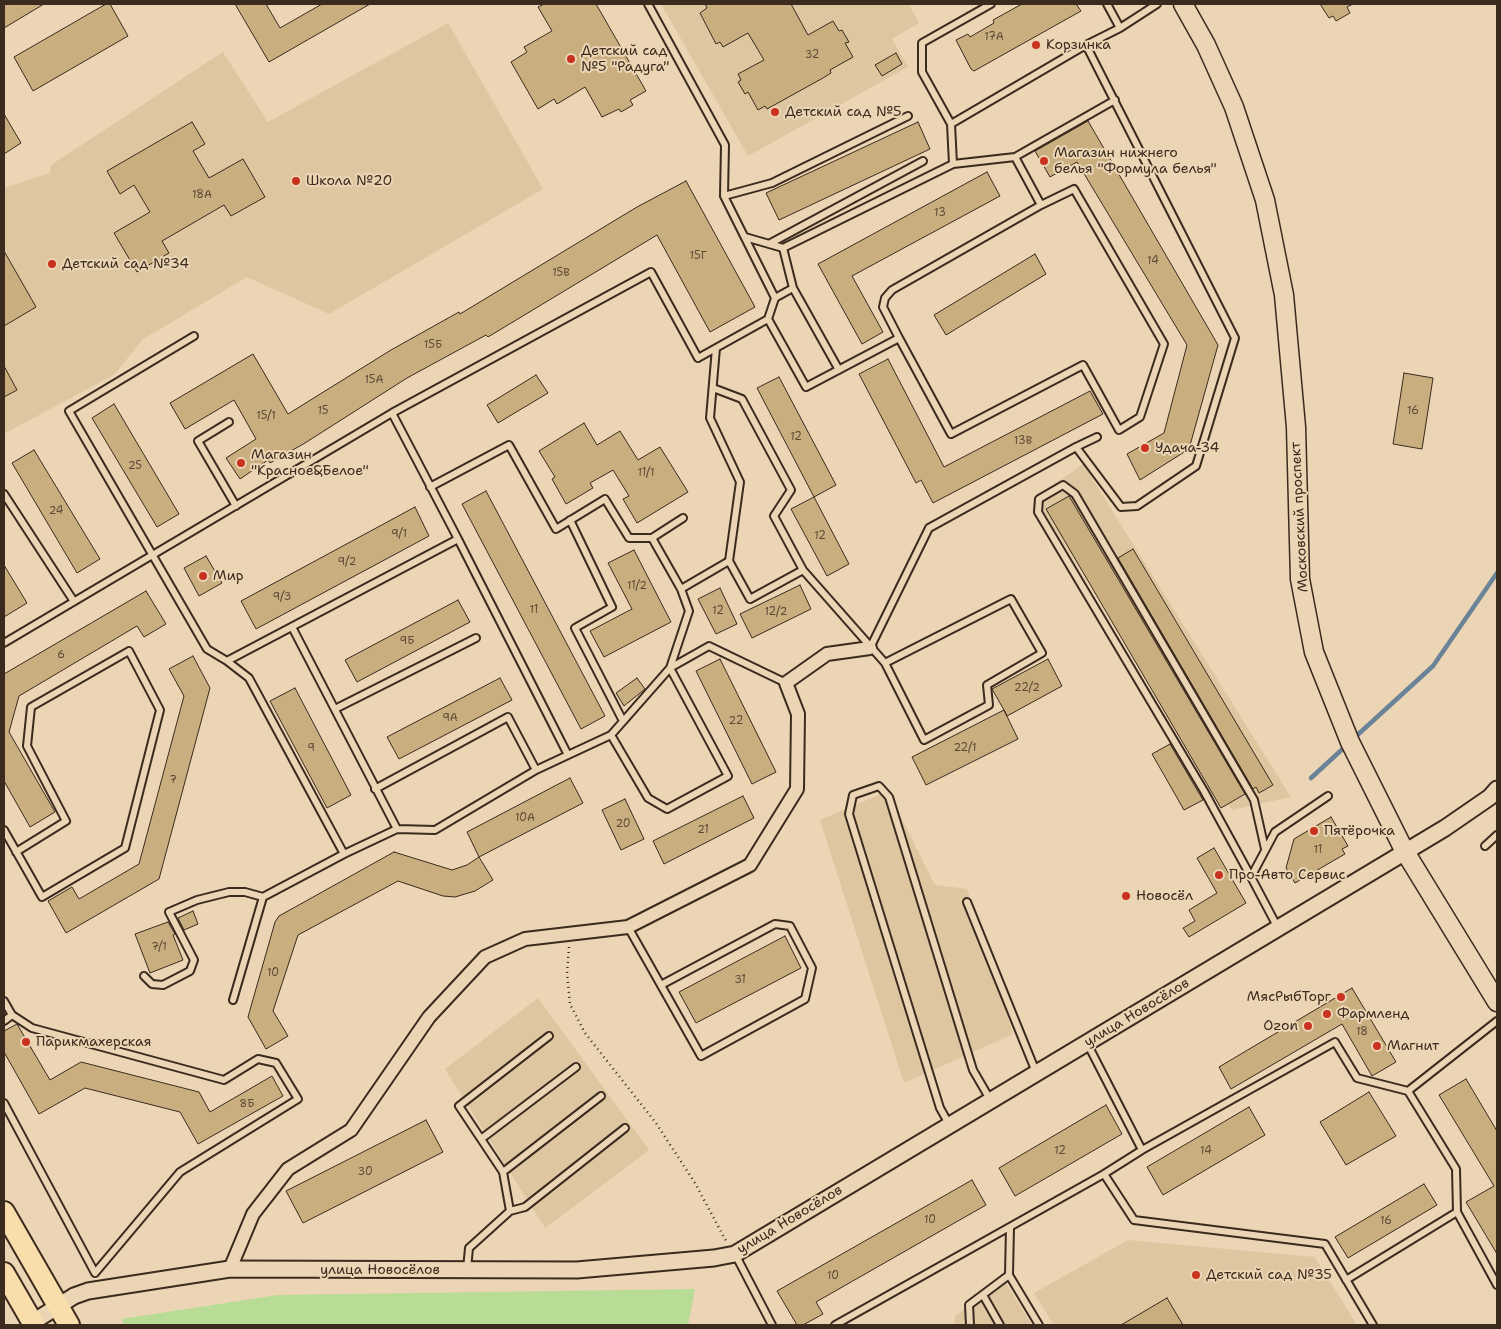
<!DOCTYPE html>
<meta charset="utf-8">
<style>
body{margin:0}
#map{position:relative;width:1501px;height:1329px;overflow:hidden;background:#ebd5b4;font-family:"Shantell Sans",sans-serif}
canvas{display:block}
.frame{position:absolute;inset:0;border:5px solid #3b2a1e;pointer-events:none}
</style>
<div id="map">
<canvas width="1501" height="1329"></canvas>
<div class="frame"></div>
</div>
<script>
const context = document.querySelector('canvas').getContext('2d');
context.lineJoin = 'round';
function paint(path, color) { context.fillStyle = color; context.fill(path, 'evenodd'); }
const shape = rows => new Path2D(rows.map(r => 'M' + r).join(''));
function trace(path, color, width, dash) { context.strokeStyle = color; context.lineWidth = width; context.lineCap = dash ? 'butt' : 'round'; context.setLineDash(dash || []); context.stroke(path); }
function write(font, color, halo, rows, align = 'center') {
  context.font = font + ' "Shantell Sans",sans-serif'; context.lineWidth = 4; context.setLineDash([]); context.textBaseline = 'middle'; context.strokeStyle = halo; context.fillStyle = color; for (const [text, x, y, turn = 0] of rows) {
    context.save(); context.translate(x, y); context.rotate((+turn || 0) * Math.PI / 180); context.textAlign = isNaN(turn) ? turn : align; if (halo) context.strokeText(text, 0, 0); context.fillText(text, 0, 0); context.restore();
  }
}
const built = shape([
 [661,4,909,4,919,23,892,39,908,67,748,156],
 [448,23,543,189,329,314,247,277,142,340,115,374,4,434,4,188,50,173,51,165,223,52,268,122],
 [1083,464,1291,797,1232,810,1035,498],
 [888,791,935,885,967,889,1013,1034,904,1083,820,820],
 [538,998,649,1150,545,1228,445,1069],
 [1128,1240,1315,1257,1357,1325,1054,1325,1034,1293],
 [1004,1280,1032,1325,955,1325,955,1316]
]);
const green = shape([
 [695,1289,688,1325,125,1325,121,1319,278,1295]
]);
const stream = shape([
 [1353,739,1433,666,1497,573],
 [1311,778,1348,744]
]);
const building = shape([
 [4,4,44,4,4,28,4,4],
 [106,4,110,4,128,36,33,91,14,57,106,4],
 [235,4,266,4,280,28,322,4,370,4,269,62,235,4],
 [544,4,596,4,646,91,630,100,633,105,621,112,619,109,602,117,585,87,557,104,554,99,538,109,511,62,527,52,524,47,552,31,538,7,544,4],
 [705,4,791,4,808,35,833,21,839,31,842,30,849,42,845,43,853,57,830,70,831,73,823,78,767,109,765,106,758,110,748,92,745,94,738,82,741,80,738,74,764,60,748,33,723,47,720,42,716,44,700,13,707,8,705,4],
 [1022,4,1076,4,1081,11,974,71,971,69,956,40,968,34,970,37,994,23,993,20,1022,4],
 [1320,4,1353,4,1347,7,1350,13,1336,21,1333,16,1329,18,1320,4],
 [896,53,902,64,882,76,875,65,896,53],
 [4,114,21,143,4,154,4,114],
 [1088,121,1218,345,1189,449,1140,480,1127,454,1164,433,1187,345,1077,162,1050,177,1035,151,1088,121],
 [192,122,205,144,193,151,209,178,243,159,265,197,231,216,224,205,162,241,169,253,137,272,114,233,150,212,134,185,120,194,107,171,192,122],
 [918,122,930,149,779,220,766,193,918,122],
 [987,172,1000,196,852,276,883,332,862,344,818,264,987,172],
 [686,181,755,307,710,332,657,235,488,337,486,335,407,378,305,443,270,463,268,460,240,479,226,458,256,439,234,400,185,429,170,403,253,354,288,414,391,350,459,312,460,314,637,207,686,181],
 [4,251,36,307,4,326,4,251],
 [1035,254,1046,274,946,335,934,315,1035,254],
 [888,359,944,467,1090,391,1103,414,933,503,921,480,916,483,859,374,888,359],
 [4,366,17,390,4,397,4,366],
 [1404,373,1433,378,1422,449,1393,444,1404,373],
 [536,375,548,393,498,423,487,405,536,375],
 [779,377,836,485,814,497,757,388,779,377],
 [114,404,179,514,157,527,92,418,114,404],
 [584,423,597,445,620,431,638,460,660,447,688,492,637,523,623,499,629,496,613,470,590,483,593,488,566,504,552,479,555,477,539,451,584,423],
 [34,450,100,559,77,573,12,463,34,450],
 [486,491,605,716,581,729,462,504,486,491],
 [1069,496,1245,794,1221,808,1046,509,1069,496],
 [814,497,849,564,827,576,791,509,814,497],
 [415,507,429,536,256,629,241,601,415,507],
 [1133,549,1273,785,1259,793,1256,787,1253,789,1118,558,1133,549],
 [634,550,671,622,604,657,590,631,632,609,608,563,634,550],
 [206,556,222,583,199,596,184,568,206,556],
 [4,565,27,603,4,617,4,565],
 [800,585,811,609,752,638,740,614,800,585],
 [720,588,737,624,716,634,698,599,720,588],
 [146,591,166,624,144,637,137,626,19,696,9,732,55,812,30,827,4,781,4,674,146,591],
 [458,600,470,622,357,682,345,660,458,600],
 [193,656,210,688,159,879,66,933,48,901,72,887,79,899,139,864,184,696,169,669,193,656],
 [720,659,776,772,752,784,696,671,720,659],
 [1048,659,1062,686,1007,716,1004,710,1018,739,926,785,912,757,1004,710,992,689,1048,659],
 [500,678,512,700,399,759,387,737,500,678],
 [637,678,645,689,624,706,616,693,637,678],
 [295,688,351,795,327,808,270,701,295,688],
 [1170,744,1203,800,1184,810,1152,754,1170,744],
 [570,778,583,803,479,857,467,832,570,778],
 [743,796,754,818,664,864,653,841,743,796],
 [625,799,644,839,621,850,602,810,625,799],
 [1331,817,1348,846,1342,849,1345,854,1295,883,1286,868,1294,839,1331,817],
 [1214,848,1246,903,1189,937,1183,928,1195,921,1189,910,1217,893,1197,858,1214,848],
 [394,852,452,870,467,865,479,857,493,880,475,891,455,897,443,896,398,881,298,935,273,1011,288,1036,266,1049,248,1017,275,922,279,916,394,852],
 [193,911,198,924,184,930,178,918,193,911],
 [168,922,175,934,173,935,183,960,150,973,135,934,168,922],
 [785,936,801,968,696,1023,679,992,785,936],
 [1352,988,1396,1062,1372,1076,1342,1024,1231,1089,1219,1067,1352,988],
 [17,1024,50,1080,81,1062,199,1092,210,1112,272,1076,283,1096,198,1144,180,1112,85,1088,39,1114,4,1052,4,1031,17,1024],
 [1466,1079,1497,1131,1497,1254,1466,1202,1494,1186,1439,1095,1466,1079],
 [1369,1092,1396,1136,1346,1165,1320,1122,1369,1092],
 [1106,1105,1122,1134,1015,1196,999,1168,1106,1105],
 [1249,1107,1265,1135,1163,1195,1147,1167,1249,1107],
 [426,1120,443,1152,303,1223,286,1191,426,1120],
 [972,1180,986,1205,816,1302,823,1314,803,1325,797,1325,777,1291,972,1180],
 [1424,1184,1437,1205,1348,1258,1335,1237,1424,1184],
 [1167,1298,1183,1325,1121,1325,1167,1298]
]);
const path = shape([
 [569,947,567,973,570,1004,585,1033,656,1123,695,1183,726,1241]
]);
const service = shape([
 [648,4,725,145,724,196,775,298,768,319,806,387,899,338,951,434,1083,365,1119,430,1140,417,1164,344,1074,189,1041,205,1015,157,953,164,951,124,922,72,922,43,991,4],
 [1120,28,1157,4],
 [951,124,1086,45,1120,28,1107,4],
 [1015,157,1115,100],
 [724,196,772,183,908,116],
 [745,237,783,248],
 [769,244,923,161],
 [793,288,839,370],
 [775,298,793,288,783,248,953,164],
 [194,336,69,411,207,649,227,661,458,539,568,755,611,735,648,798,667,809,728,776,670,668,709,646,786,683],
 [899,338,883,307,885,298,892,290,1041,205],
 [716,348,710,418,740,482,729,561],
 [392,413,458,539],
 [229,422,198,441,236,506],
 [1076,447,1097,437],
 [430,487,509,445,556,529,605,499,629,538,652,538,681,589],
 [4,494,73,600],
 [570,520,612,607,575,628,623,721],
 [652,538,683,518],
 [803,570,885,663,924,740,989,705,987,685,1042,653,1011,599,885,663],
 [292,627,397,829],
 [4,643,392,413,651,272,698,358,768,319],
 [870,648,929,528,1076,447,1121,507,1137,506,1196,466,1235,338,1086,45],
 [227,661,249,678,344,854],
 [335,709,476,638],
 [611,735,670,668,689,611,681,589,729,561,750,599,803,570,774,516,791,490,742,399,713,388],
 [375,789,508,717,536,770,568,755],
 [4,830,42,897,125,848,160,710,129,651,31,707,27,746,66,821,16,852],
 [1485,846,1497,835],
 [1251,877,1204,791,1038,512,1039,499,1063,485,1075,494,1254,800,1265,849],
 [967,902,1036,1072],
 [628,927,701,1056,805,999,812,968,790,926,775,924,661,985],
 [1278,928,1251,877,1275,832,1328,796],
 [144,976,152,984,163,985,190,971,194,960,169,912,197,900,229,892,245,892,263,897],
 [233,1000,263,897,344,854,397,829,435,830,536,770],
 [4,1001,12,1015,32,1028,224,1080,258,1059,276,1063,298,1099,180,1172,95,1273,4,1103],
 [4,1021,12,1015],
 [1497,1021,1408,1091,1456,1169,1457,1212,1497,1285],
 [1087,1043,1142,1150,1104,1174],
 [949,1124,940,1108,849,814,853,795,879,786,889,797,973,1070,991,1101],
 [481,1139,576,1067],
 [1142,1150,1335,1042,1357,1078,1408,1091],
 [503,1172,601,1096],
 [510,1211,503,1172,459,1106,549,1036],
 [735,1254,772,1325],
 [467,1269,469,1248,510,1211,525,1207,625,1128],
 [1009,1275,1039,1325],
 [1346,1280,1457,1212],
 [983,1295,1000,1325],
 [835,1325,1104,1174,1134,1220,1325,1244,1373,1325],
 [970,1325,969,1305,1009,1275,1010,1227]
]);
const minor = shape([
 [230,1269,253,1214,288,1169,351,1130,429,1017,485,957,525,939,628,927,750,865,797,789,798,714,786,683,827,654,870,648]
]);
const tertiary = shape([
 [33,1322,74,1296,88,1291,230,1269,577,1270,714,1258,735,1254,1445,828,1490,797,1497,789]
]);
const secondary = shape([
 [1183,4,1206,45,1234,107,1265,200,1284,295,1296,427,1300,579,1314,652,1350,742,1404,850,1497,1002]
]);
const primary = shape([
 [4,1212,69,1325],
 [4,1273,34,1325]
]);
const markers = [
 [1036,45,5,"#c8321e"],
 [571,59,5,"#c8321e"],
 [775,112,5,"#c8321e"],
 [1044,161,5,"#c8321e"],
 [296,181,5,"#c8321e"],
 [52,264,5,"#c8321e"],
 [1145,448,5,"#c8321e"],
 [241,463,5,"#c8321e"],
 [203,576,5,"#c8321e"],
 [1314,831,5,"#c8321e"],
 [1219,875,5,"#c8321e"],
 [1126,896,5,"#c8321e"],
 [1341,997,5,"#c8321e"],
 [1327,1014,5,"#c8321e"],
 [1308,1026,5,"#c8321e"],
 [26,1042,5,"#c8321e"],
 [1377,1046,5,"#c8321e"],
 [1196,1275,5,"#c8321e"]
];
const numberNames = [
 ["17А",994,37],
 ["32",812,55],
 ["18А",202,195],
 ["13",940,213],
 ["15Г",698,256],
 ["14",1153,261],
 ["15В",561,273],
 ["15Б",433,345],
 ["15А",374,380],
 ["15",323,411],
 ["16",1413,411],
 ["15/1",266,416],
 ["12",796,437],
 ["13В",1023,441],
 ["25",135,466],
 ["11/1",646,473],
 ["24",56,511],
 ["9/1",399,534],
 ["12",820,536],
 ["9/2",347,562],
 ["11/2",637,586],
 ["9/3",282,597],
 ["11",534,610],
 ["12",718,611],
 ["12/2",776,612],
 ["9Б",407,641],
 ["6",61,655],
 ["22/2",1027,688],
 ["9А",450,718],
 ["22",736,721],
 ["9",311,748],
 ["22/1",965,748],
 ["7",173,780],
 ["10А",525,818],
 ["20",623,824],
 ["21",703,830],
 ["11",1318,850],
 ["7/1",159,947],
 ["10",273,973],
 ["31",740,980],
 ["18",1362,1032],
 ["8Б",247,1104],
 ["12",1060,1151],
 ["14",1206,1151],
 ["30",365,1172],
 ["10",930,1220],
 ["16",1386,1221],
 ["10",833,1276]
];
const poiNames = [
 ["Корзинка",1046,45],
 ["Детский сад",581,51],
 ["№5 \"Радуга\"",581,67],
 ["Детский сад №5",785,112],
 ["Магазин нижнего",1054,153],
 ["белья \"Формула белья\"",1054,169],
 ["Школа №20",306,181],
 ["Детский сад №34",62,264],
 ["Удача-34",1155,448],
 ["Магазин",251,455],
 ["\"Красное&Белое\"",251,471],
 ["Мир",213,576],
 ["Пятёрочка",1324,831],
 ["Про-Авто Сервис",1229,875],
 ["Новосёл",1136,896],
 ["МясРыбТорг",1331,997,"right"],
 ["Фармленд",1337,1014],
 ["Ozon",1298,1026,"right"],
 ["Парикмахерская",36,1042],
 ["Магнит",1387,1046],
 ["Детский сад №35",1206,1275]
];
const streetNames = [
 ["Московский проспект",1300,517,-93],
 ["улица Новосёлов",1137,1013,-31],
 ["улица Новосёлов",790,1220,-31],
 ["улица Новосёлов",380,1270]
];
paint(built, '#dec6a1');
paint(green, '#b8dc96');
trace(stream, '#6a8397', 4.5);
paint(building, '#c9ae7f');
trace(building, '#3b2a1e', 1);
trace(service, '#3b2a1e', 10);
trace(minor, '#3b2a1e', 16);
trace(tertiary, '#3b2a1e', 19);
trace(secondary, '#3b2a1e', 21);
trace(primary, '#3b2a1e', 24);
trace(path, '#3b2a1e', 2.5, [1, 4]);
trace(service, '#ebd5b4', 6);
trace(minor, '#ebd5b4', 12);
trace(tertiary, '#ebd5b4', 15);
trace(secondary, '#ebd5b4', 18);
trace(primary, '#f9deab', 20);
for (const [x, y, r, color] of markers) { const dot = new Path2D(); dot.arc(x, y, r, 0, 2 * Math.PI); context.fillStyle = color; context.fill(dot); trace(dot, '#ebd5b4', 2); }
write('11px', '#5e4b36', null, numberNames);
write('14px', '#3b2a1e', '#ebd5b4', poiNames, 'left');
write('14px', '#3b2a1e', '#ebd5b4', streetNames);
</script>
